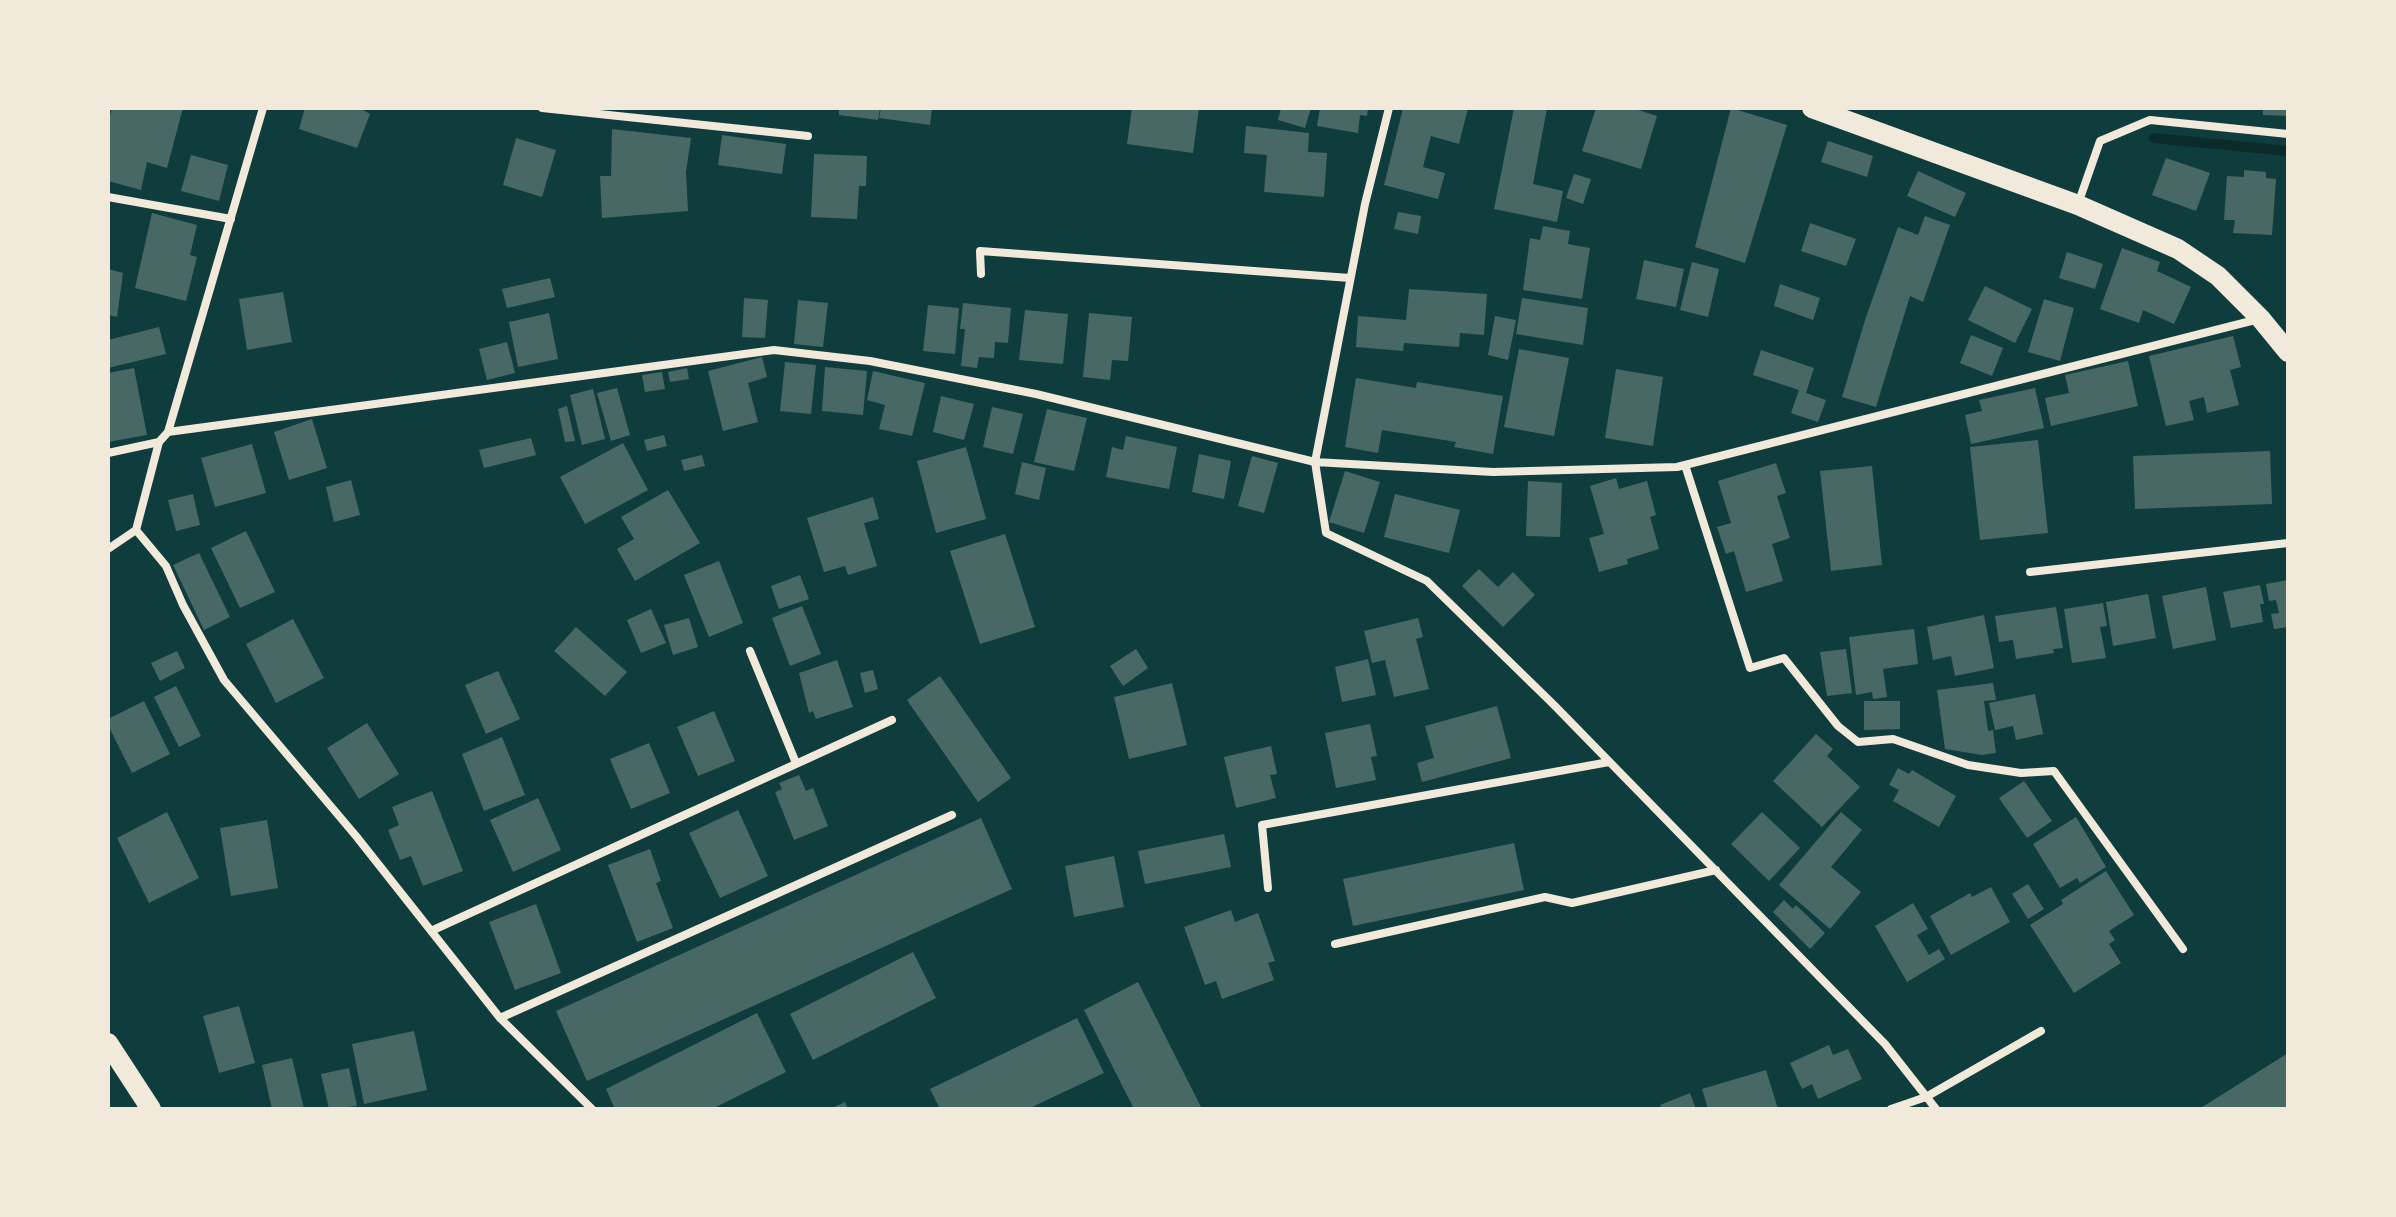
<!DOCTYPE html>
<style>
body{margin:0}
#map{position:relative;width:2396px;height:1217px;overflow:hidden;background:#0f3d3e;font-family:"Fira Sans",sans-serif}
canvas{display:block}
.frame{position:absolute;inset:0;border:110px solid #f1e9da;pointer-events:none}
</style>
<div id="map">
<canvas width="2396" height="1217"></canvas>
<div class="frame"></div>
</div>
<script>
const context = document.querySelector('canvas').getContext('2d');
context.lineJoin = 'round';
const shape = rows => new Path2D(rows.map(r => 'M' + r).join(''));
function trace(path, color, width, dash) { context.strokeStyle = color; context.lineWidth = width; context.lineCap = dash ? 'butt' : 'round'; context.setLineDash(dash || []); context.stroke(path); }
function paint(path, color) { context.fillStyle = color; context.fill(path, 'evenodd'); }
const stream = shape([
 [2154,138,2288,151]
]);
const building = shape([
 [112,108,183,108,167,168,147,162,141,190,108,181,108,123],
 [305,108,359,108,370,114,357,148,299,129],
 [839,108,880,108,878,120,839,115],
 [881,108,932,108,930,125,879,118],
 [1132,108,1199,108,1193,153,1127,144],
 [1281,108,1311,108,1305,128,1278,120],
 [1320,108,1368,108,1367,116,1360,115,1358,133,1317,126],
 [1403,108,1468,108,1459,144,1431,136,1423,167,1445,173,1438,199,1384,185],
 [1514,108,1547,108,1533,184,1563,191,1557,222,1494,209],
 [1596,108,1632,108,1657,116,1641,169,1582,151],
 [1731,108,1787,125,1745,263,1695,247],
 [2263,108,2288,108,2288,116,2263,115],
 [1246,126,1309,133,1308,152,1327,153,1324,197,1264,192,1267,155,1244,153],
 [612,129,691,138,686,172,688,211,602,218,600,176,611,176],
 [722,135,786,144,782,174,718,165],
 [516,138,556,150,542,197,503,185],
 [1828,141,1873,156,1867,177,1821,162],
 [814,154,867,156,866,186,859,186,857,219,811,217],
 [191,155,228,165,219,201,181,191],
 [2166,158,2210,173,2196,211,2152,195],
 [2244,170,2266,172,2266,178,2276,179,2272,235,2233,233,2235,220,2224,220,2227,176,2244,177],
 [1918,171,1966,193,1955,217,1907,196],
 [1574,174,1591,179,1583,204,1566,198],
 [1398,212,1421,216,1418,234,1394,229],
 [152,213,197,225,190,255,197,257,186,301,135,288],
 [1925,216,1950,225,1923,302,1910,296,1876,407,1842,397,1865,320,1898,227,1918,235],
 [1810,223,1856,239,1846,266,1801,251],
 [1543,226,1570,231,1568,244,1590,248,1582,299,1523,290,1530,238,1540,240],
 [2122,248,2160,262,2157,271,2191,287,2174,324,2143,310,2139,323,2100,309],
 [2067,252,2103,264,2095,289,2059,278],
 [1644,260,1684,269,1676,307,1636,299],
 [1692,262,1719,269,1708,317,1680,310],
 [108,269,123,273,117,317,108,315],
 [550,278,555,297,507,308,502,289],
 [1780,284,1820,298,1813,320,1774,306],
 [1985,286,2032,309,2015,343,1968,320],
 [1409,289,1487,294,1484,335,1460,333,1459,347,1404,343,1403,351,1356,347,1358,316,1406,320],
 [283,292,292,342,247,350,239,299],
 [744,298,768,300,765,338,742,337],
 [1522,298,1588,308,1583,345,1516,334],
 [2044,299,2074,308,2060,361,2028,352],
 [798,300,828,303,823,347,794,344],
 [963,303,1011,308,1008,343,995,342,994,358,979,357,977,368,961,366,965,329,960,329],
 [928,305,959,308,955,354,923,351],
 [1025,310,1068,314,1063,364,1019,360],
 [549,313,558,359,518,367,509,322],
 [1089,313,1132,317,1128,361,1112,360,1110,380,1083,377],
 [1495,316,1516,320,1508,360,1488,355],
 [159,327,166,354,108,368,108,340],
 [1971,335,2003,348,1992,376,1960,363],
 [2233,336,2241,367,2230,370,2239,405,2207,413,2204,397,2189,401,2194,420,2166,426,2149,356],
 [507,342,515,373,487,380,479,349],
 [1519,349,1569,358,1554,436,1504,427],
 [1761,350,1814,368,1806,393,1826,400,1818,422,1791,413,1799,390,1753,375],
 [762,357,767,377,748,383,758,422,723,431,708,371],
 [2128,361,2138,406,2051,426,2045,398,2069,393,2065,375],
 [785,362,816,365,811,414,780,411],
 [825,367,867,371,863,415,822,411],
 [134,368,147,435,108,442,108,373],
 [687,368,689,379,670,382,668,372],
 [1616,369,1663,377,1653,446,1605,438],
 [873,371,925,383,912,436,879,429,885,405,867,400],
 [662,372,665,389,645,392,642,375],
 [1356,378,1416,388,1417,382,1503,396,1493,454,1454,447,1456,442,1382,430,1378,453,1345,447],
 [617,388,630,435,611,441,597,393],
 [2035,388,2044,428,1971,444,1965,415,1982,411,1979,400],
 [593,389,605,439,582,445,570,395],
 [941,396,974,404,964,440,933,432],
 [567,406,575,441,565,442,558,409],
 [992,407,1023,414,1013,454,983,447],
 [1047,409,1087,418,1074,471,1034,462],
 [312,419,327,468,289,480,274,432],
 [664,435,667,446,647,451,644,440],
 [1126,436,1177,447,1169,489,1106,477,1112,447,1123,450],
 [531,438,536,455,484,468,479,450],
 [2038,440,2048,533,1980,540,1970,447],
 [623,443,648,490,585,524,560,477],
 [252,444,266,493,215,507,201,458],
 [966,447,986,519,936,533,917,461],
 [2270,451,2272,504,2135,509,2133,456],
 [1199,454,1231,461,1224,499,1192,492],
 [702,455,705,466,684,471,681,460],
 [1252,456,1278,463,1264,513,1238,506],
 [1022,462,1046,468,1039,500,1015,494],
 [1776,463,1786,493,1777,496,1790,538,1772,544,1783,581,1746,592,1734,551,1726,554,1717,527,1731,523,1718,481],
 [1872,466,1882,565,1831,571,1820,471],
 [1345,471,1380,482,1364,533,1329,522],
 [1616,478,1619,489,1647,481,1656,515,1650,517,1659,549,1627,559,1628,564,1599,572,1589,538,1604,534,1590,486],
 [351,480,360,515,334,522,326,487],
 [1528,481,1562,483,1560,537,1526,536],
 [668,490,700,543,635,581,617,549,634,539,621,517],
 [193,494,200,525,176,531,168,500],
 [1395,494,1460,510,1449,553,1384,537],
 [873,497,879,519,864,523,877,566,848,575,845,566,824,572,807,518],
 [246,531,275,592,240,608,211,548],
 [1005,534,1035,627,980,644,950,551],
 [199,553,230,617,204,630,173,565],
 [719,561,743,623,709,637,684,575],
 [1479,569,1498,587,1513,572,1535,595,1503,627,1462,586],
 [800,575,809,599,779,609,771,586],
 [2288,580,2288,627,2274,629,2271,614,2279,613,2276,600,2269,601,2266,584],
 [2260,585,2264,604,2260,604,2263,622,2231,628,2223,592],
 [2206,587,2216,640,2173,649,2162,596],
 [2148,594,2156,638,2113,646,2106,602],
 [2103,603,2107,626,2100,627,2106,658,2072,663,2064,609],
 [802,606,821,654,790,666,772,618],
 [2056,607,2063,648,2053,649,2054,653,2016,659,2013,640,1999,642,1995,616],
 [651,609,666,643,641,653,627,620],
 [1984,615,1994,668,1955,676,1951,656,1933,660,1927,627],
 [689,618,698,647,673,655,664,625],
 [1418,618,1423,637,1416,639,1429,689,1394,697,1385,660,1372,663,1364,631],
 [293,619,324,678,276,703,246,644],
 [576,627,627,672,605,696,554,651],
 [1914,629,1918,664,1883,669,1887,697,1873,699,1872,692,1856,695,1849,637],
 [1136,649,1148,668,1123,686,1110,666],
 [1846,649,1852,693,1827,696,1820,652],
 [177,651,185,668,160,681,151,663],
 [1368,659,1376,695,1342,702,1335,667],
 [837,660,853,707,816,719,813,711,809,713,799,673],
 [873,670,878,689,865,693,860,673],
 [498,671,520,719,486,734,465,685],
 [940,676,1011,778,978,802,907,700],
 [1172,683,1187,745,1129,759,1114,697],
 [1993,683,1996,700,1984,701,1988,731,1993,730,1996,753,1982,755,1945,749,1937,690],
 [176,686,201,736,179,747,154,697],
 [2035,694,2043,734,2016,740,2013,726,1995,730,1989,703],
 [144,701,170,754,132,773,108,725,108,719],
 [1864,701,1900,701,1900,729,1864,730],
 [1497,706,1511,758,1422,782,1417,763,1434,758,1425,726],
 [714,711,735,761,698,776,677,727],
 [367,723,399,774,359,799,327,748],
 [1370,724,1377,756,1371,757,1376,780,1336,788,1325,733],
 [1816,734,1833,749,1827,756,1860,787,1822,827,1773,781],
 [502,737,525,795,484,811,462,754],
 [649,743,670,793,631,809,610,759],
 [1271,746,1277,774,1270,775,1276,798,1236,808,1224,757],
 [1898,768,1909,774,1912,770,1956,796,1939,827,1893,801,1899,790,1889,785],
 [799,775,806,791,813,788,828,826,794,840,775,792,782,789,779,783],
 [2024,781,2052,821,2027,838,1999,798],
 [432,791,463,871,423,886,411,856,400,860,388,830,399,825,392,807],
 [538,798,561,850,513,872,490,820],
 [738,810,768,876,720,898,689,833],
 [167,812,199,878,149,903,117,838],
 [1762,812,1800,848,1769,881,1731,844],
 [1841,812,1862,830,1831,867,1861,892,1830,929,1779,885],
 [2076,817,2106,867,2080,883,2077,878,2060,888,2033,844],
 [981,818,1012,889,587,1081,556,1011],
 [267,820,278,888,231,896,220,828],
 [1224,834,1231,867,1145,884,1138,851],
 [1514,843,1524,890,1353,926,1343,879],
 [650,849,661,881,656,883,673,928,637,942,608,865],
 [1114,856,1124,907,1074,917,1065,866],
 [2106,871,2134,915,2109,931,2115,940,2109,944,2121,963,2074,993,2030,925,2063,904,2061,900],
 [2028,884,2044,909,2028,919,2012,894],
 [1991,887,2010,922,1951,955,1930,916,1970,893,1972,897],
 [1784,900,1793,909,1796,905,1825,933,1810,949,1773,912],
 [1913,903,1928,929,1917,935,1929,955,1939,949,1945,959,1907,982,1875,926],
 [536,904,561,973,515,990,489,922],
 [1231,910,1235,922,1258,913,1275,961,1268,963,1274,980,1222,999,1216,981,1205,985,1184,927],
 [913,952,936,998,813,1060,790,1014],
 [1138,982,1202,1109,1134,1109,1084,1010],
 [239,1006,255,1063,219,1073,203,1016],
 [757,1013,786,1072,712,1109,615,1109,606,1089],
 [1077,1018,1104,1073,1028,1109,940,1109,930,1089],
 [414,1031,427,1090,364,1104,352,1044],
 [1829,1045,1833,1055,1848,1049,1862,1079,1818,1099,1812,1084,1802,1089,1790,1063],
 [2288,1053,2288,1109,2199,1109],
 [292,1058,304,1109,272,1109,262,1065],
 [349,1068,357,1106,329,1109,321,1074],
 [1766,1070,1778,1109,1708,1109,1702,1089],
 [1690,1093,1696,1109,1662,1109,1660,1105],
 [845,1102,848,1109,830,1109]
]);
const minor = shape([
 [542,108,808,136],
 [1389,108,1365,204,1315,462,1326,533,1427,581,1554,705,1885,1044,1936,1109],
 [108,197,231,219],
 [2078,204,2100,141,2150,120,2288,134],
 [981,274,980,251,1350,278],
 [168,432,774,350,870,361,1036,394,1315,462,1493,472,1677,467,2259,319],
 [108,453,159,442],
 [1685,465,1750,668,1784,658,1838,726,1858,742,1893,739,1968,765,2021,773,2054,771,2183,949],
 [136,530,166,566,183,605,224,680,356,836,500,1018,592,1109],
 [108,549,136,530,159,442,168,432,263,108],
 [2030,572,2288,543],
 [750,651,796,763],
 [1268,888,1262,825,1609,762],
 [431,931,892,720],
 [1335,944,1545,897,1572,903,1716,870],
 [500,1018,952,815],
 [1891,1109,1926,1097,2041,1031]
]);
const primary = shape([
 [1812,108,2078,205,2178,249,2218,276,2261,319,2288,352],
 [108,1043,151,1109]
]);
trace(stream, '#0a2a2b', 10);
paint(building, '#486865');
trace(minor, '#f1e9da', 8);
trace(primary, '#f1e9da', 20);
</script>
